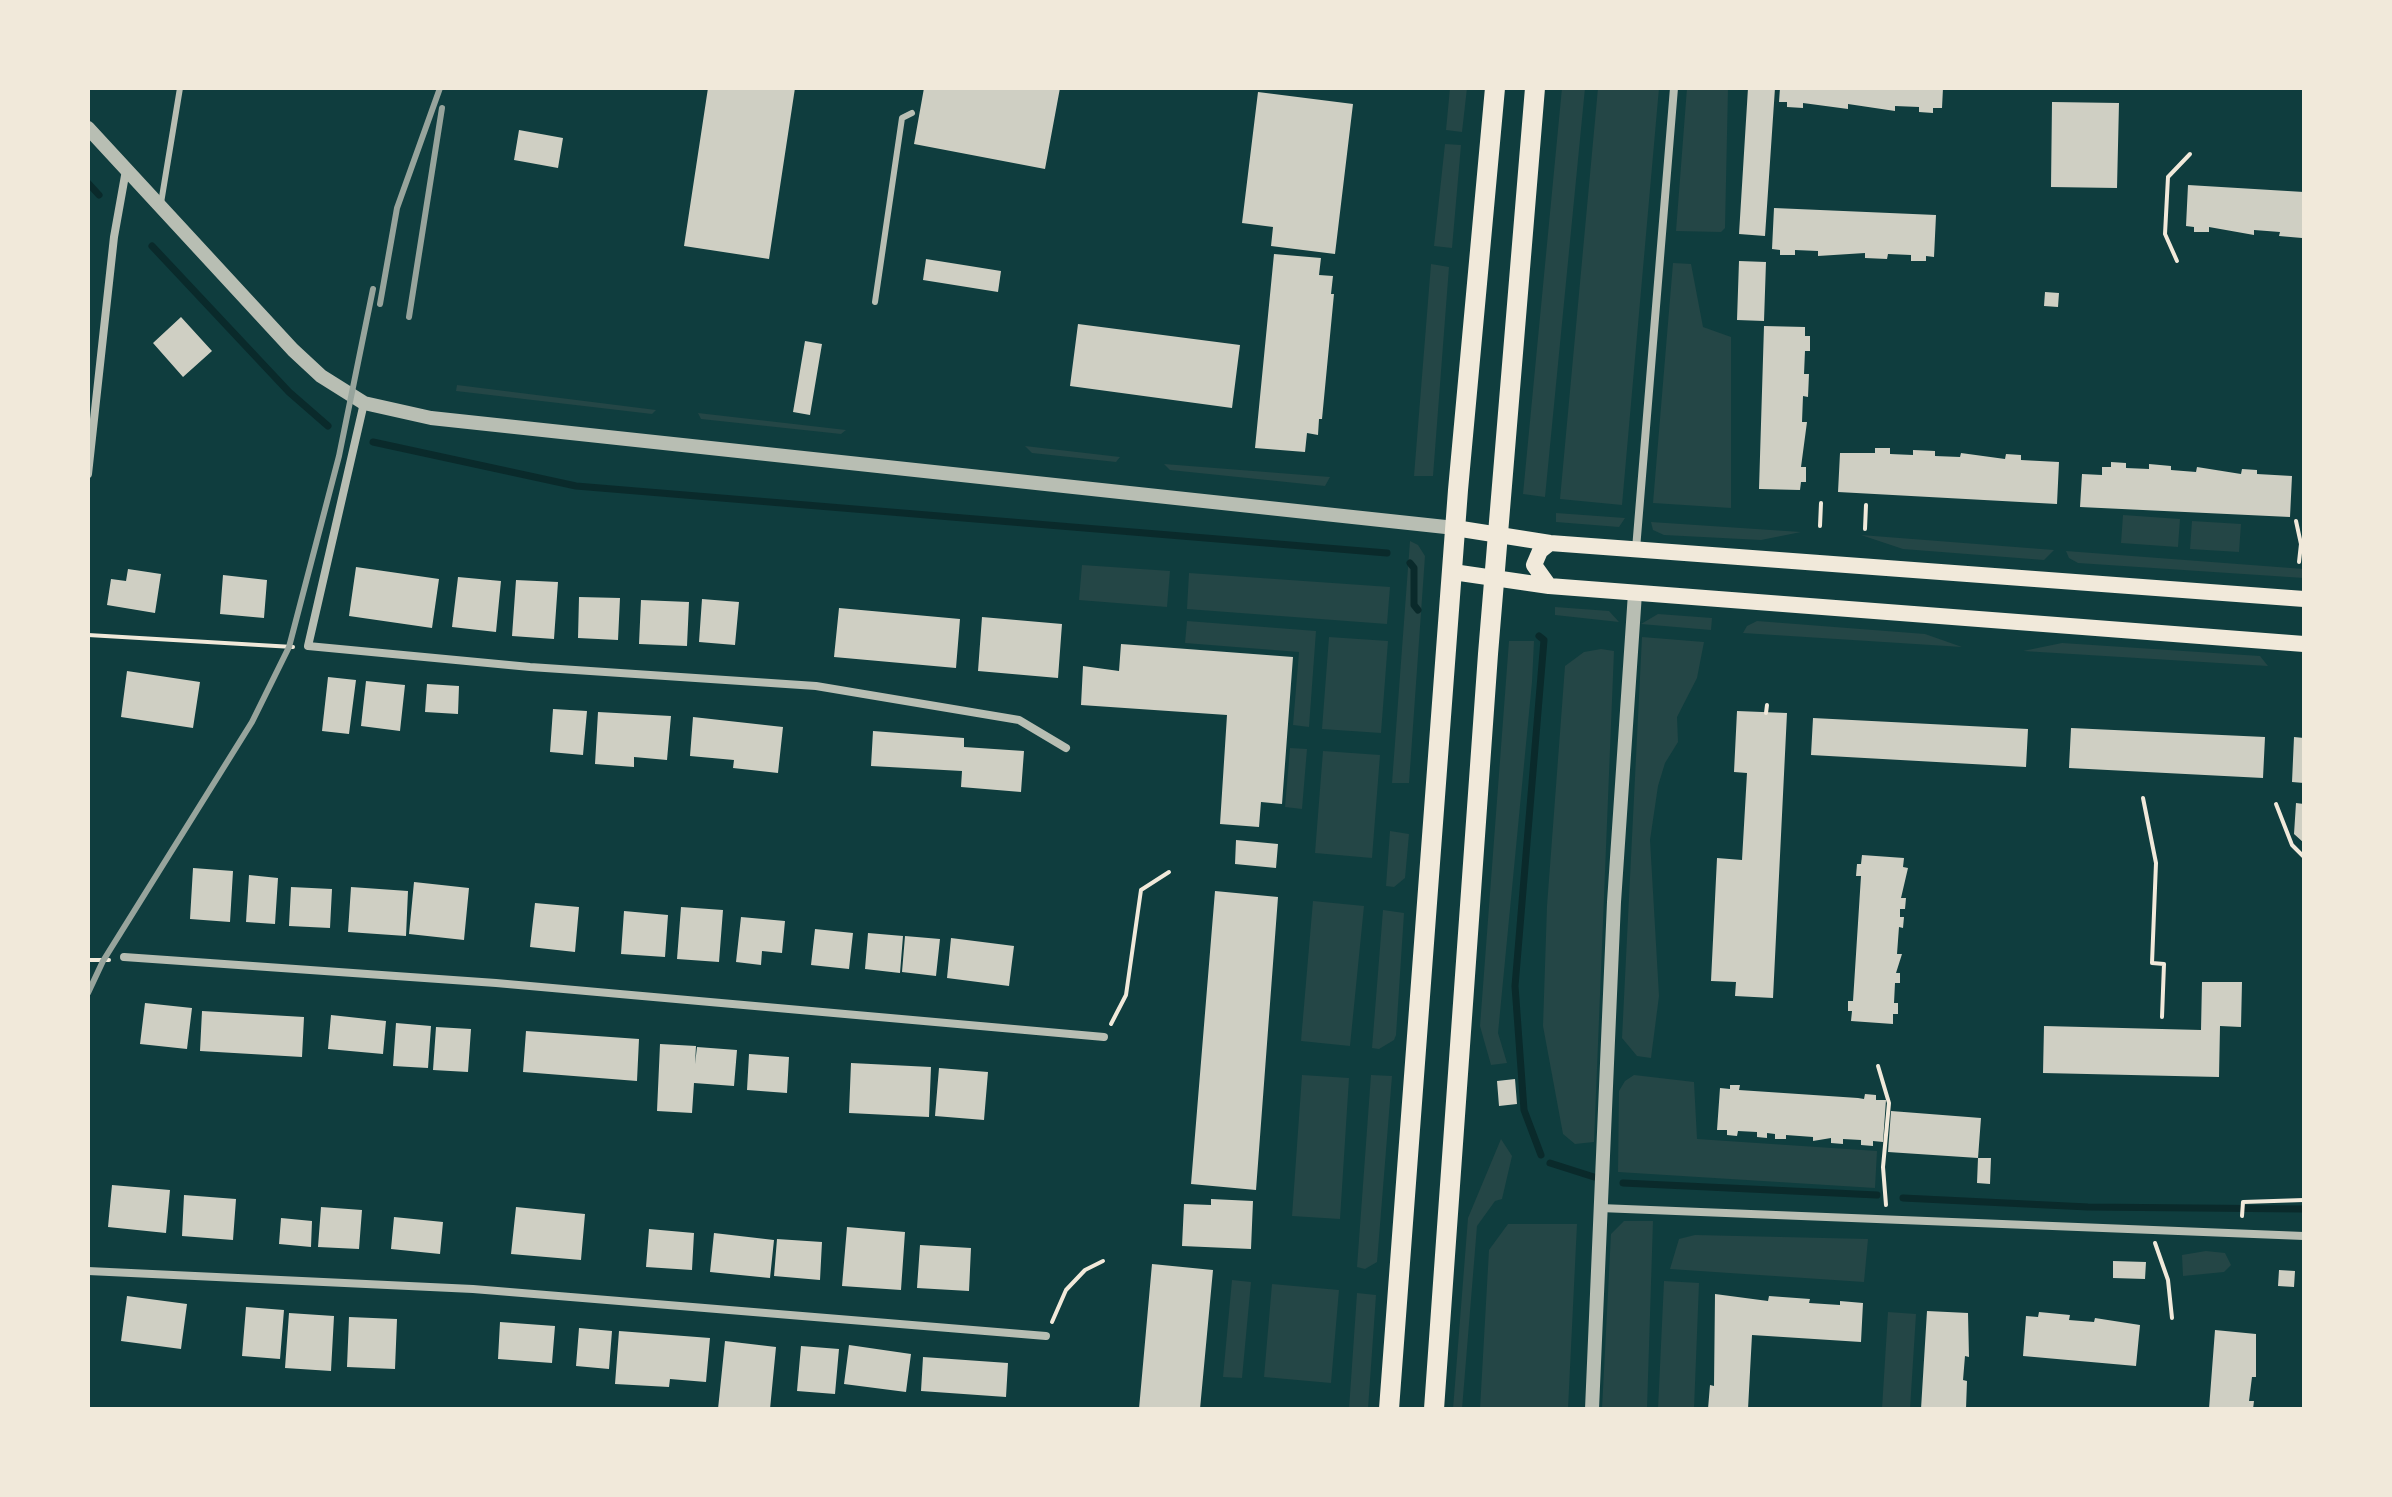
<!DOCTYPE html>
<style>
body{margin:0}
#map{position:relative;width:2392px;height:1497px;overflow:hidden;background:#0f3d3e;font-family:Montserrat,sans-serif}
canvas{display:block}
.frame{position:absolute;inset:0;border:90px solid #f1e9da;pointer-events:none}
</style>
<div id="map">
<canvas width="2392" height="1497"></canvas>
<div class="frame"></div>
</div>
<script>
const context = document.querySelector('canvas').getContext('2d');
context.lineJoin = 'round';
function paint(path, color) { context.fillStyle = color; context.fill(path, 'evenodd'); }
const shape = rows => new Path2D(rows.map(r => 'M' + r).join(''));
function trace(path, color, width, dash) { context.strokeStyle = color; context.lineWidth = width; context.lineCap = dash ? 'butt' : 'round'; context.setLineDash(dash || []); context.stroke(path); }
const green = shape([
 [1450,88,1467,88,1462,132,1446,130],
 [1562,88,1585,88,1545,497,1523,494],
 [1598,88,1659,88,1622,505,1560,499],
 [1687,88,1728,88,1725,228,1721,232,1676,231],
 [1445,144,1461,145,1452,248,1434,246],
 [1673,263,1691,264,1703,327,1731,337,1731,508,1653,503],
 [1431,264,1449,267,1433,476,1414,476],
 [457,385,656,410,652,414,456,391],
 [698,413,846,430,841,434,701,419],
 [1025,446,1120,457,1116,462,1032,453],
 [1164,464,1330,477,1325,486,1170,470],
 [1556,513,1625,518,1619,527,1556,522],
 [2123,515,2180,519,2178,547,2121,543],
 [2192,521,2241,524,2239,552,2190,549],
 [1651,522,1801,532,1761,540,1664,535,1653,530],
 [1861,535,2054,550,2044,560,1903,549],
 [1410,541,1418,545,1425,556,1409,783,1392,783],
 [2066,551,2304,569,2304,578,2078,563,2069,558],
 [1082,565,1170,571,1167,607,1079,600],
 [1189,573,1390,587,1387,624,1187,609],
 [1555,607,1609,611,1619,622,1555,615],
 [1658,614,1712,618,1711,630,1641,624],
 [1187,621,1316,631,1309,727,1293,725,1299,652,1185,643],
 [1757,621,1925,634,1962,647,1743,633,1747,626],
 [1329,637,1388,641,1381,733,1322,729],
 [1642,637,1704,642,1697,678,1677,717,1678,742,1665,763,1658,786,1650,840,1659,996,1651,1058,1637,1056,1622,1038],
 [1509,641,1534,641,1532,682,1498,1033,1507,1063,1491,1065,1480,1026],
 [2062,643,2260,656,2268,666,2023,651],
 [1601,649,1614,651,1594,1142,1575,1144,1563,1134,1543,1026,1547,906,1565,666,1584,652],
 [1290,748,1307,749,1302,809,1285,807],
 [1323,751,1380,755,1372,858,1315,853],
 [1390,831,1409,834,1405,878,1394,887,1386,886],
 [1313,901,1364,906,1350,1046,1301,1041],
 [1383,910,1404,913,1396,1035,1394,1040,1379,1049,1372,1048],
 [1302,1075,1349,1078,1340,1219,1292,1216],
 [1371,1075,1392,1076,1377,1262,1365,1269,1357,1267],
 [1634,1075,1694,1082,1697,1139,1877,1151,1875,1188,1618,1172,1619,1091,1625,1081],
 [1501,1139,1512,1156,1502,1199,1495,1201,1477,1226,1462,1409,1453,1409,1468,1218],
 [1624,1221,1653,1221,1647,1409,1602,1409,1611,1234],
 [1508,1224,1577,1224,1568,1409,1480,1409,1489,1250],
 [1695,1235,1868,1239,1864,1282,1670,1269,1679,1239],
 [2206,1251,2225,1253,2231,1265,2224,1272,2183,1276,2182,1255],
 [1232,1280,1251,1282,1242,1378,1223,1377],
 [1664,1281,1699,1283,1694,1409,1658,1409],
 [1272,1284,1339,1290,1331,1383,1264,1377],
 [1357,1293,1376,1295,1368,1409,1349,1409],
 [1888,1312,1916,1314,1910,1409,1882,1409]
]);
const stream = shape([
 [88,183,99,195],
 [152,246,289,392,328,426],
 [373,442,576,486,1387,553],
 [1410,563,1414,568,1414,605,1418,610],
 [1539,636,1544,640,1515,986,1524,1110,1541,1155],
 [1550,1163,1594,1177],
 [1623,1183,1877,1195],
 [1903,1198,2088,1207,2304,1209]
]);
const building = shape([
 [708,88,795,88,769,259,684,246],
 [924,88,1060,88,1045,169,914,144],
 [1748,88,1775,88,1765,236,1739,234],
 [1780,88,1943,88,1942,108,1933,108,1933,113,1919,112,1919,107,1895,106,1895,111,1848,104,1848,109,1803,103,1803,108,1787,107,1787,102,1779,102],
 [1258,92,1353,104,1335,254,1271,246,1273,227,1242,223],
 [2052,102,2119,103,2117,188,2051,187],
 [519,130,563,138,558,168,514,160],
 [2188,185,2304,192,2304,233,2302,238,2279,236,2280,232,2254,230,2254,235,2209,227,2209,232,2194,232,2194,227,2186,226],
 [1774,208,1936,215,1934,257,1926,256,1926,261,1911,261,1911,255,1888,254,1887,259,1865,258,1865,253,1818,256,1818,251,1795,250,1795,255,1780,255,1780,250,1772,249],
 [1274,254,1321,258,1319,275,1333,276,1331,294,1334,294,1322,419,1319,419,1318,435,1307,433,1305,452,1255,448],
 [926,259,1001,271,998,292,923,280],
 [1739,261,1766,262,1764,321,1737,320],
 [2045,292,2059,293,2058,307,2044,306],
 [181,317,212,351,183,377,153,343],
 [1078,324,1240,345,1232,408,1070,386],
 [1764,326,1805,327,1805,336,1810,336,1810,351,1805,351,1804,374,1809,374,1808,397,1803,396,1802,422,1807,422,1801,467,1806,467,1806,482,1801,482,1800,490,1759,489],
 [805,341,822,344,810,415,793,412],
 [1875,448,1890,448,1890,454,1913,455,1913,450,1935,451,1935,456,1960,457,1961,453,2005,459,2006,454,2021,455,2021,460,2059,462,2057,504,1838,492,1840,453,1875,453],
 [2111,462,2126,463,2126,468,2149,469,2149,464,2171,466,2171,470,2196,472,2197,467,2241,474,2242,469,2257,470,2257,474,2292,476,2290,517,2080,507,2082,474,2102,475,2102,467,2111,467],
 [356,567,439,579,432,628,349,616],
 [128,569,161,574,155,613,107,605,111,579,126,581],
 [223,575,267,580,264,618,220,614],
 [458,577,501,581,496,632,452,627],
 [516,580,558,582,554,639,512,636],
 [579,597,620,598,618,640,578,638],
 [702,599,739,602,735,645,699,642],
 [641,600,689,602,687,646,639,644],
 [839,608,960,619,956,668,834,657],
 [982,617,1062,624,1058,678,978,671],
 [1121,644,1293,657,1282,804,1261,802,1259,827,1220,824,1227,715,1081,705,1083,666,1119,671],
 [127,671,200,682,193,728,121,717],
 [328,677,356,680,349,734,322,731],
 [366,681,405,685,400,731,361,726],
 [427,684,459,686,458,714,425,712],
 [553,709,587,711,583,755,550,752],
 [1737,711,1787,713,1773,998,1735,996,1736,982,1711,981,1717,858,1742,860,1747,773,1734,772],
 [598,712,671,716,667,760,634,757,634,767,595,764],
 [693,717,783,727,778,773,733,768,734,760,690,756],
 [1813,718,2028,729,2026,767,1811,755],
 [2071,728,2265,737,2263,778,2069,768],
 [873,731,964,738,964,747,1024,751,1021,792,961,787,962,771,871,766],
 [2294,737,2304,738,2304,783,2292,782],
 [2296,803,2304,804,2304,843,2294,834],
 [1236,840,1278,844,1276,868,1235,864],
 [1862,855,1904,858,1903,867,1908,868,1901,898,1906,898,1905,909,1900,909,1900,917,1904,917,1903,928,1899,927,1897,954,1902,954,1896,973,1900,973,1900,983,1895,983,1894,1003,1898,1003,1898,1014,1893,1014,1893,1024,1851,1021,1852,1011,1848,1011,1848,1001,1853,1001,1861,876,1856,876,1857,864,1861,864],
 [193,868,233,871,230,922,190,919],
 [249,875,278,878,275,924,246,922],
 [414,882,469,888,464,940,409,934],
 [291,887,332,889,330,928,289,926],
 [351,887,408,891,406,936,348,932],
 [1215,891,1278,897,1256,1190,1191,1184],
 [535,903,579,907,575,952,530,947],
 [681,907,723,910,719,962,677,959],
 [624,911,668,915,665,957,621,954],
 [741,917,785,921,782,953,762,951,761,965,736,962],
 [815,929,853,933,849,969,811,965],
 [868,933,903,936,900,973,865,969],
 [905,936,940,939,936,976,902,972],
 [951,938,1014,946,1009,986,947,978],
 [2202,982,2242,982,2241,1027,2220,1026,2219,1077,2043,1073,2044,1026,2201,1030],
 [145,1003,192,1008,187,1049,140,1044],
 [202,1011,304,1017,302,1057,200,1051],
 [331,1015,386,1021,383,1054,328,1049],
 [396,1023,431,1026,428,1068,393,1066],
 [436,1027,471,1029,468,1072,433,1070],
 [526,1031,639,1039,637,1081,523,1072],
 [660,1044,696,1046,695,1064,697,1047,737,1050,734,1086,694,1083,692,1113,657,1111],
 [749,1054,789,1057,787,1093,747,1090],
 [851,1063,931,1067,929,1117,849,1113],
 [939,1068,988,1072,984,1120,935,1116],
 [1515,1079,1517,1104,1499,1106,1497,1081],
 [1730,1085,1740,1085,1739,1090,1858,1098,1864,1099,1865,1094,1876,1095,1876,1100,1886,1100,1883,1142,1873,1141,1873,1146,1861,1145,1861,1140,1843,1139,1843,1144,1831,1143,1831,1138,1813,1141,1813,1137,1786,1135,1786,1139,1775,1139,1775,1134,1767,1133,1767,1138,1757,1137,1757,1132,1738,1131,1737,1136,1727,1135,1727,1130,1717,1130,1720,1088,1730,1089],
 [1891,1111,1981,1118,1978,1158,1888,1152],
 [1978,1158,1991,1158,1990,1184,1977,1183],
 [112,1185,170,1190,166,1233,108,1227],
 [184,1195,236,1199,233,1240,182,1236],
 [1211,1199,1253,1201,1251,1249,1182,1246,1184,1204,1211,1205],
 [321,1207,362,1210,359,1249,318,1247],
 [516,1207,585,1214,581,1260,511,1254],
 [394,1217,443,1222,440,1254,391,1249],
 [281,1218,312,1221,311,1247,279,1244],
 [847,1227,905,1232,901,1290,842,1286],
 [649,1229,694,1233,692,1270,646,1267],
 [714,1233,774,1240,770,1278,710,1272],
 [777,1239,822,1242,820,1280,774,1276],
 [920,1245,971,1248,969,1291,917,1288],
 [2113,1261,2146,1262,2145,1279,2113,1278],
 [1152,1264,1213,1270,1200,1409,1139,1409],
 [2279,1270,2295,1271,2294,1287,2278,1286],
 [1715,1294,1768,1301,1769,1296,1810,1299,1809,1303,1840,1305,1840,1301,1863,1303,1861,1342,1752,1335,1748,1409,1708,1409,1710,1385,1714,1386],
 [127,1296,187,1304,181,1349,121,1341],
 [246,1307,284,1310,280,1359,242,1356],
 [1927,1311,1968,1313,1969,1357,1965,1356,1963,1380,1967,1381,1966,1409,1921,1409],
 [2039,1312,2070,1315,2069,1320,2094,1322,2095,1318,2140,1325,2136,1366,2023,1356,2026,1316,2038,1317],
 [289,1313,334,1316,331,1371,285,1368],
 [349,1317,397,1319,395,1369,347,1367],
 [500,1322,555,1326,552,1363,498,1359],
 [579,1328,612,1331,609,1369,576,1366],
 [2215,1330,2256,1334,2256,1377,2252,1377,2249,1401,2254,1401,2253,1409,2209,1409],
 [619,1331,710,1338,706,1382,670,1379,669,1387,615,1384],
 [725,1341,776,1347,770,1409,718,1409],
 [849,1345,911,1354,906,1392,844,1384],
 [801,1346,839,1349,835,1394,797,1391],
 [923,1357,1008,1363,1006,1397,921,1391]
]);
const path = shape([
 [2177,261,2165,234,2168,177,2190,154],
 [2296,521,2301,544,2299,562],
 [1820,526,1821,503],
 [1865,529,1866,505],
 [88,635,293,647],
 [1766,713,1767,705],
 [2143,798,2156,863,2152,963,2164,964,2162,1017],
 [2276,804,2292,845,2304,857],
 [88,960,109,960],
 [1111,1024,1126,995,1141,890,1169,872],
 [1878,1066,1889,1103,1883,1167,1886,1205],
 [2242,1216,2243,1202,2304,1200],
 [2155,1243,2168,1280,2172,1318],
 [1052,1322,1066,1290,1085,1270,1103,1261]
]);
const service = shape([
 [161,203,180,88],
 [875,302,902,118,912,113]
]);
const minor = shape([
 [364,403,308,646,530,667,816,686,1019,720,1066,748],
 [88,474,114,237,126,170],
 [1636,549,1674,88],
 [124,957,496,983,1104,1037],
 [1600,1208,2304,1236],
 [88,1271,473,1289,1046,1336]
]);
const tertiary = shape([
 [88,128,293,350,321,376,364,403,431,418,1455,528],
 [1592,1409,1614,902,1635,593]
]);
const secondary = shape([
 [1455,528,1550,543,2304,599],
 [1453,572,1549,586,2304,644],
 [1549,586,1534,565,1540,551,1550,543]
]);
const primary = shape([
 [1389,1409,1458,490,1495,88],
 [1434,1409,1488,654,1535,88]
]);
const rail = shape([
 [380,304,397,208,440,88],
 [409,317,442,108],
 [88,993,103,961,252,722,289,647,339,456,373,289]
]);
paint(green, '#244646');
trace(stream, '#0a2a2b', 7);
paint(building, '#cfcfc3');
trace(path, '#f1e9da', 4);
trace(service, '#b8beb3', 6);
trace(minor, '#b8beb3', 8);
trace(tertiary, '#b8beb3', 14);
trace(secondary, '#f1e9da', 16);
trace(primary, '#f1e9da', 20);
trace(rail, '#97a49c', 6);
</script>
